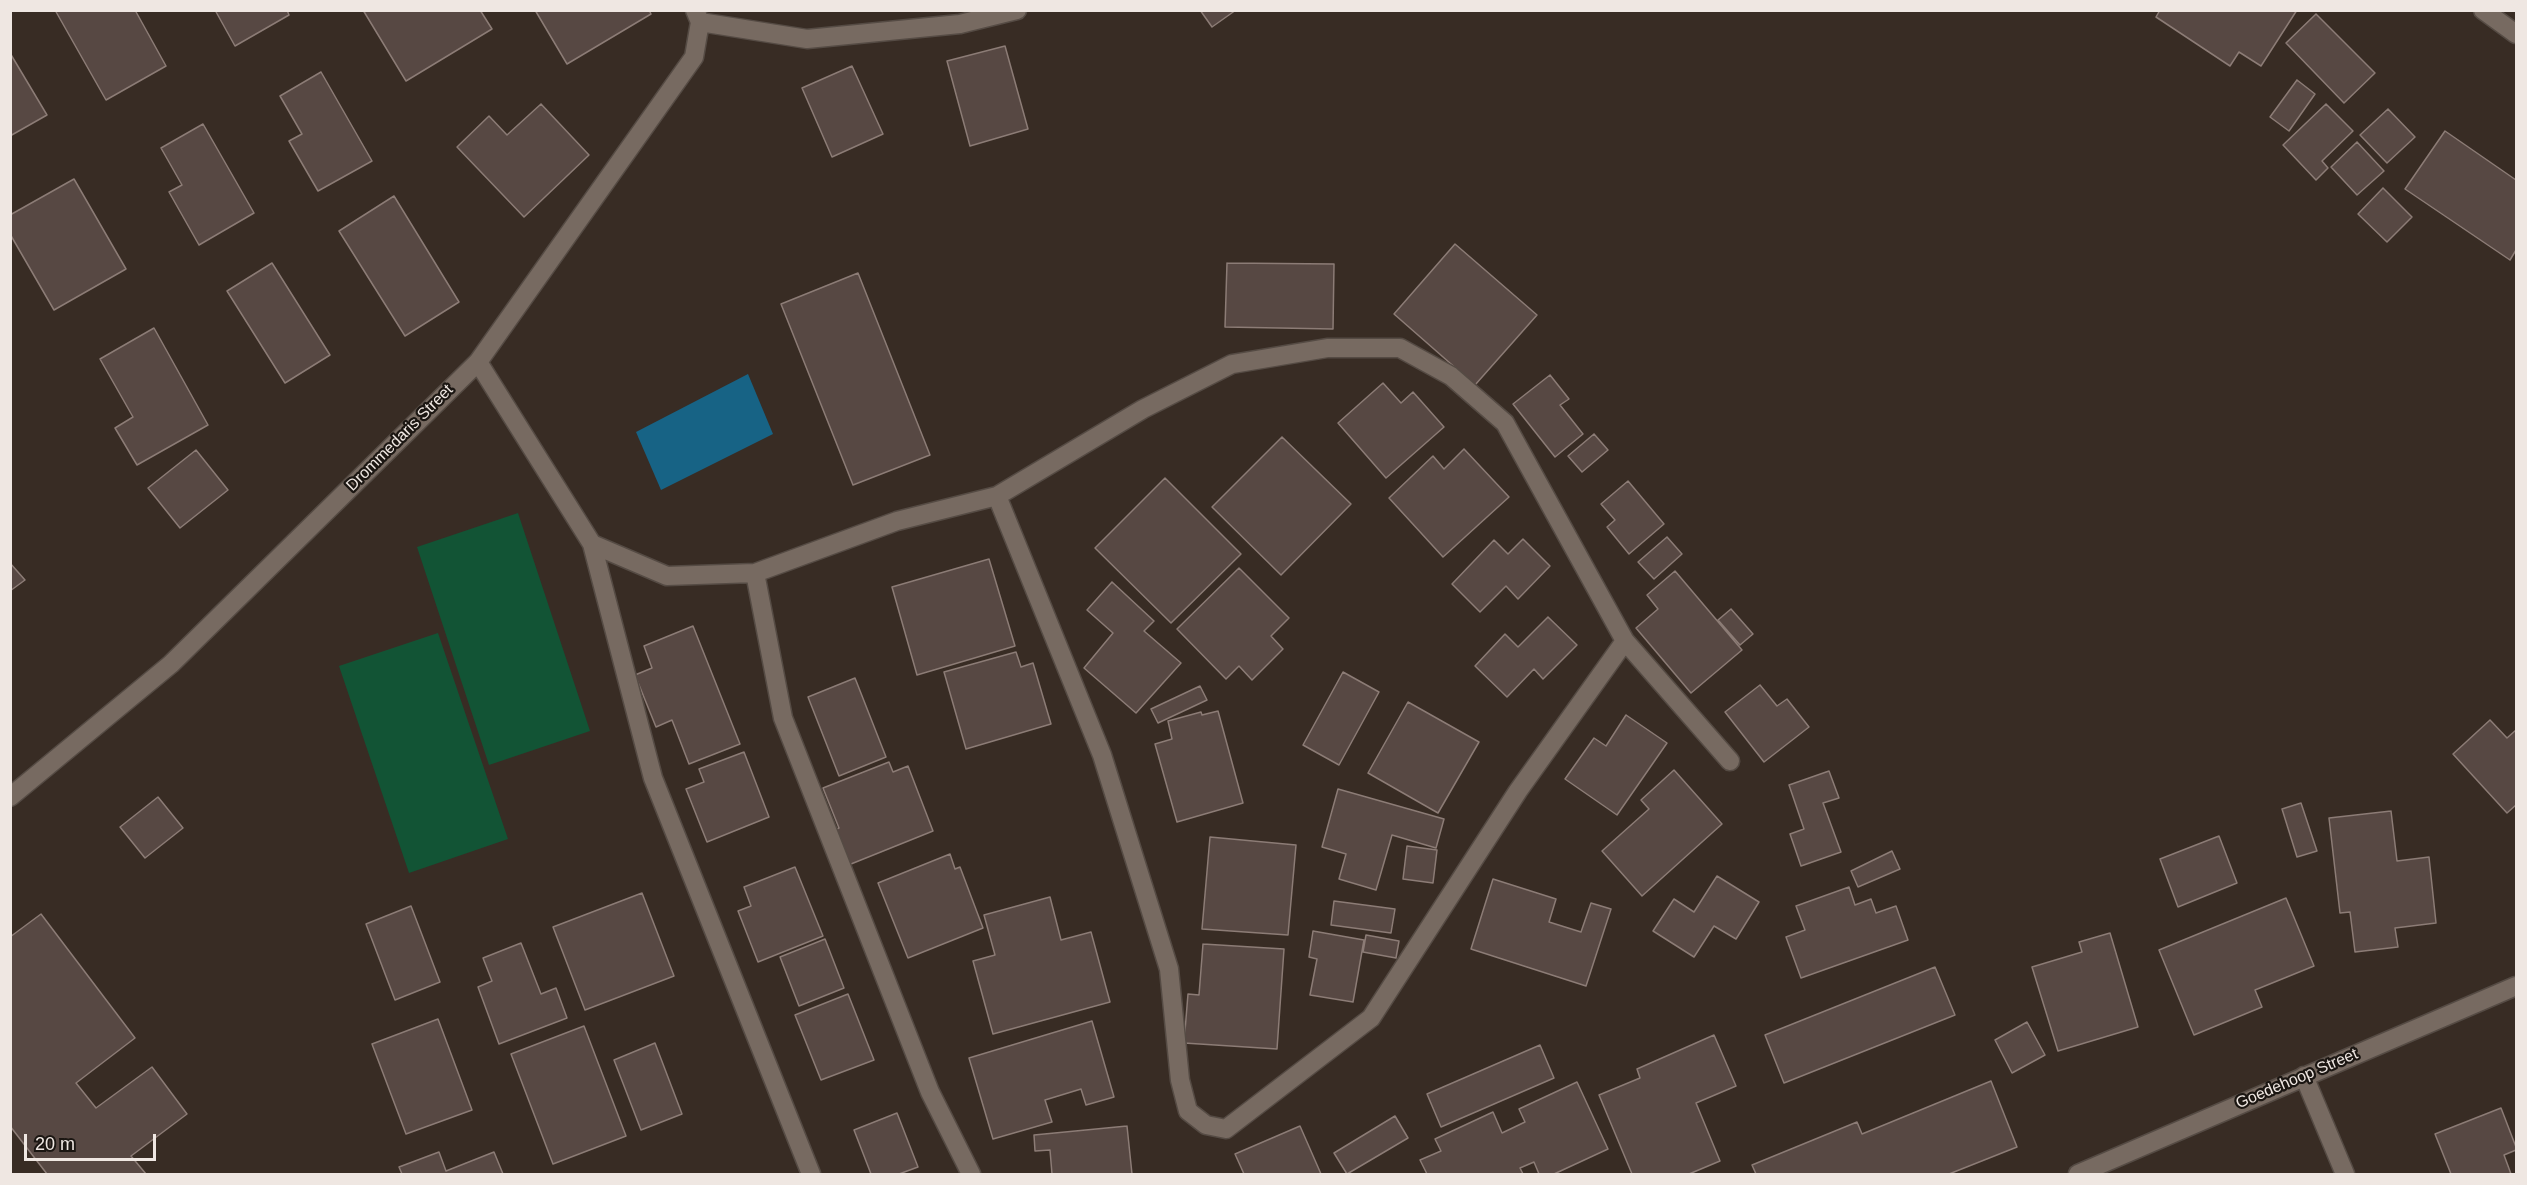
<!DOCTYPE html>
<style>
body{margin:0}
#map{position:relative;width:2527px;height:1185px;overflow:hidden;background:#382c24;font-family:Arial,sans-serif}
canvas{display:block}
.frame{position:absolute;inset:0;border:12px solid #efe7e2;pointer-events:none}
.scale{position:absolute;left:24px;top:1134px;width:132px;height:27px;box-sizing:border-box;border:3px solid #efe7e2;border-top:0;padding-left:8px;font-size:18px;line-height:21px;white-space:nowrap;color:#efe7e2;-webkit-text-stroke:4px #1b1612;paint-order:stroke}
</style>
<div id="map">
<canvas width="2527" height="1185"></canvas>
<div class="frame"></div>
<div class="scale">20 m</div>
</div>
<script>
const context = document.querySelector('canvas').getContext('2d');
context.lineJoin = 'round';
function paint(path, color) { context.fillStyle = color; context.fill(path, 'evenodd'); }
const shape = rows => new Path2D(rows.map(r => 'M' + r).join(''));
function trace(path, color, width, dash) { context.strokeStyle = color; context.lineWidth = width; context.lineCap = dash ? 'butt' : 'round'; context.setLineDash(dash || []); context.stroke(path); }
function write(font, color, halo, rows, align = 'center') {
  context.font = font + ' Arial,sans-serif'; context.lineWidth = 4.5; context.setLineDash([]); context.textBaseline = 'middle'; context.strokeStyle = halo; context.fillStyle = color; for (const [text, x, y, turn = 0] of rows) {
    context.save(); context.translate(x, y); context.rotate((+turn || 0) * Math.PI / 180); context.textAlign = isNaN(turn) ? turn : align; if (halo) context.strokeText(text, 0, 0); context.fillText(text, 0, 0); context.restore();
  }
}
const green = shape([
 [518,513,590,731,489,765,417,547],
 [438,633,508,839,409,873,339,666]
]);
const water = shape([
 [748,374,773,434,661,490,636,432]
]);
const building = shape([
 [55,10,135,10,166,66,106,100,55,10],
 [215,10,287,10,289,15,235,46,215,10],
 [363,10,480,10,492,29,406,81,363,10],
 [535,10,649,10,651,14,567,64,535,10],
 [1200,10,1236,10,1212,27,1200,10],
 [2160,10,2297,10,2261,66,2239,52,2230,66,2156,17,2160,10],
 [2316,14,2375,73,2344,103,2286,43,2316,14],
 [1005,46,1028,129,970,146,947,61,1005,46],
 [10,53,47,115,10,136,10,53],
 [852,66,883,134,832,157,802,88,852,66],
 [321,72,372,161,318,191,289,141,302,134,280,96,321,72],
 [2297,80,2315,94,2289,131,2270,117,2297,80],
 [541,104,589,155,524,217,457,147,489,116,507,135,541,104],
 [2326,104,2353,131,2322,161,2328,168,2316,180,2283,145,2326,104],
 [2388,109,2415,137,2387,163,2360,135,2388,109],
 [203,124,254,213,199,245,169,192,182,185,161,148,203,124],
 [2445,131,2516,180,2516,250,2510,260,2405,189,2445,131],
 [2357,142,2384,171,2357,195,2331,167,2357,142],
 [74,179,126,269,54,310,10,234,10,215,74,179],
 [2383,188,2412,217,2387,242,2358,214,2383,188],
 [394,196,459,302,405,336,339,231,394,196],
 [1455,244,1537,315,1475,385,1394,314,1455,244],
 [272,263,330,355,285,383,227,291,272,263],
 [1227,263,1334,264,1333,329,1225,327,1227,263],
 [858,273,930,455,853,485,781,304,858,273],
 [154,328,208,425,137,465,115,428,133,417,100,359,154,328],
 [1550,375,1569,399,1560,405,1583,434,1555,457,1513,404,1550,375],
 [1383,383,1401,403,1413,392,1444,427,1386,478,1338,423,1383,383],
 [1594,434,1608,450,1582,472,1568,456,1594,434],
 [1282,437,1351,504,1281,575,1212,507,1282,437],
 [1464,449,1509,497,1443,557,1389,498,1433,456,1444,469,1464,449],
 [196,450,228,490,180,528,148,488,196,450],
 [1165,478,1241,554,1171,623,1095,548,1165,478],
 [1628,481,1664,524,1629,554,1607,527,1615,520,1601,504,1628,481],
 [1667,537,1682,554,1654,579,1638,562,1667,537],
 [1523,539,1550,566,1518,599,1506,586,1480,612,1452,584,1494,540,1508,554,1523,539],
 [989,559,1015,646,917,675,892,587,989,559],
 [10,563,25,580,10,591,10,563],
 [1239,568,1289,618,1271,636,1283,649,1252,680,1239,666,1226,679,1177,629,1239,568],
 [1675,571,1742,650,1691,693,1636,628,1658,609,1647,595,1675,571],
 [1112,582,1154,621,1144,631,1181,663,1136,713,1084,668,1113,633,1087,610,1112,582],
 [1731,609,1753,634,1740,645,1718,620,1731,609],
 [1548,617,1577,645,1543,679,1534,669,1507,697,1475,666,1505,634,1518,647,1548,617],
 [693,626,740,744,689,764,672,720,656,727,635,675,652,668,644,646,693,626],
 [1016,652,1021,667,1033,663,1051,724,966,749,944,672,1016,652],
 [1343,672,1379,692,1339,765,1303,745,1343,672],
 [855,678,886,757,839,776,808,697,855,678],
 [1760,685,1777,706,1787,699,1809,727,1764,762,1725,712,1760,685],
 [1200,686,1207,700,1158,723,1151,709,1200,686],
 [1408,702,1479,742,1438,813,1368,773,1408,702],
 [1218,711,1243,803,1177,822,1155,744,1172,739,1168,721,1201,712,1202,715,1218,711],
 [1626,715,1667,743,1617,815,1565,779,1594,738,1606,746,1626,715],
 [2490,720,2507,738,2516,730,2516,805,2507,813,2453,754,2490,720],
 [744,752,769,817,707,842,686,789,704,782,699,769,744,752],
 [889,762,893,772,908,766,933,831,846,866,832,831,839,828,823,788,889,762],
 [1674,770,1722,824,1642,896,1602,851,1649,809,1641,800,1674,770],
 [1829,771,1839,798,1823,803,1841,852,1801,866,1790,834,1804,829,1789,785,1829,771],
 [1338,789,1444,819,1436,848,1392,835,1376,890,1339,879,1346,854,1322,847,1338,789],
 [158,797,183,828,145,858,120,827,158,797],
 [2301,803,2317,851,2297,857,2282,809,2301,803],
 [2391,811,2397,861,2429,857,2436,923,2395,928,2398,947,2355,952,2350,912,2340,913,2329,818,2391,811],
 [2219,836,2237,883,2178,907,2160,859,2219,836],
 [1210,837,1296,845,1288,935,1202,929,1210,837],
 [1407,846,1437,850,1433,883,1403,879,1407,846],
 [1892,851,1900,869,1858,887,1851,871,1892,851],
 [950,854,955,869,960,867,983,928,908,958,878,883,950,854],
 [795,867,823,936,758,962,738,911,751,906,744,887,795,867],
 [1717,876,1759,902,1736,939,1714,926,1694,957,1653,931,1674,899,1694,912,1717,876],
 [1493,879,1556,899,1549,922,1581,932,1591,903,1611,909,1586,986,1471,949,1493,879],
 [1849,887,1855,905,1871,899,1876,913,1896,906,1908,940,1801,978,1786,937,1805,930,1796,906,1849,887],
 [642,893,674,976,585,1010,553,927,642,893],
 [1050,897,1061,940,1091,932,1110,1002,993,1034,973,961,995,955,984,915,1050,897],
 [2286,898,2314,966,2255,990,2262,1007,2194,1035,2159,950,2286,898],
 [1334,901,1395,909,1391,933,1331,925,1334,901],
 [411,906,440,982,395,1000,366,924,411,906],
 [41,914,135,1038,76,1083,96,1108,152,1067,187,1114,131,1156,146,1174,47,1174,10,1126,10,937,41,914],
 [1313,931,1364,940,1353,1002,1310,995,1317,959,1309,957,1313,931],
 [2110,933,2138,1027,2058,1051,2032,967,2082,952,2079,942,2110,933],
 [1366,935,1399,941,1396,958,1363,952,1366,935],
 [825,939,844,988,799,1006,780,957,825,939],
 [521,943,541,994,556,988,567,1018,499,1044,478,987,492,981,483,958,521,943],
 [1203,944,1284,949,1277,1049,1184,1043,1188,994,1199,995,1203,944],
 [1935,967,1955,1015,1784,1083,1765,1035,1935,967],
 [848,994,874,1060,821,1080,795,1015,848,994],
 [438,1019,472,1110,406,1134,372,1044,438,1019],
 [1092,1021,1114,1097,1086,1105,1081,1089,1045,1100,1052,1122,993,1139,969,1058,1092,1021],
 [2027,1022,2045,1055,2012,1073,1995,1040,2027,1022],
 [584,1026,626,1136,553,1164,511,1054,584,1026],
 [1714,1035,1736,1086,1696,1103,1720,1161,1689,1174,1632,1174,1599,1095,1640,1078,1637,1069,1714,1035],
 [655,1043,682,1114,641,1130,614,1060,655,1043],
 [1540,1045,1554,1078,1441,1127,1427,1094,1540,1045],
 [1991,1081,2017,1147,1949,1174,1756,1174,1752,1165,1857,1122,1862,1134,1991,1081],
 [1577,1082,1608,1149,1554,1174,1539,1174,1534,1162,1520,1168,1523,1174,1427,1174,1420,1160,1441,1151,1435,1139,1493,1112,1502,1133,1525,1122,1519,1109,1577,1082],
 [2501,1108,2516,1147,2516,1150,2504,1155,2511,1174,2451,1174,2435,1134,2501,1108],
 [897,1113,918,1167,899,1174,871,1174,854,1130,897,1113],
 [1395,1116,1408,1138,1347,1174,1334,1153,1395,1116],
 [1127,1126,1132,1174,1052,1174,1050,1150,1035,1151,1034,1135,1127,1126],
 [1300,1126,1321,1174,1244,1174,1235,1154,1300,1126],
 [439,1152,446,1171,494,1152,503,1174,402,1174,399,1167,439,1152]
]);
const street = shape([
 [2483,10,2516,34],
 [700,22,807,39,960,24,1017,10],
 [478,362,592,544,653,778,811,1174],
 [997,496,1102,755,1169,969,1180,1080,1188,1111,1206,1125,1226,1129,1371,1018,1518,791,1625,641],
 [592,544,667,576,755,573,897,521,997,496,1143,409,1232,364,1327,348,1400,348,1451,376,1505,423,1625,641,1730,761],
 [755,573,783,718,930,1092,971,1174],
 [10,797,171,664,478,362,694,57,700,22,695,10],
 [2304,1076,2345,1174],
 [2078,1174,2516,986]
]);
const streetNames = [
 ["Drommedaris Street",400,438,-45],
 ["Goedehoop Street",2297,1079,-23]
];
paint(green, '#125435');
paint(water, '#176385');
paint(building, '#574843');
trace(building, '#8c7c76', 1.5);
trace(street, '#554b44', 21);
trace(street, '#776a61', 18);
write('16px', '#efe7e2', '#1b1612', streetNames);
</script>
